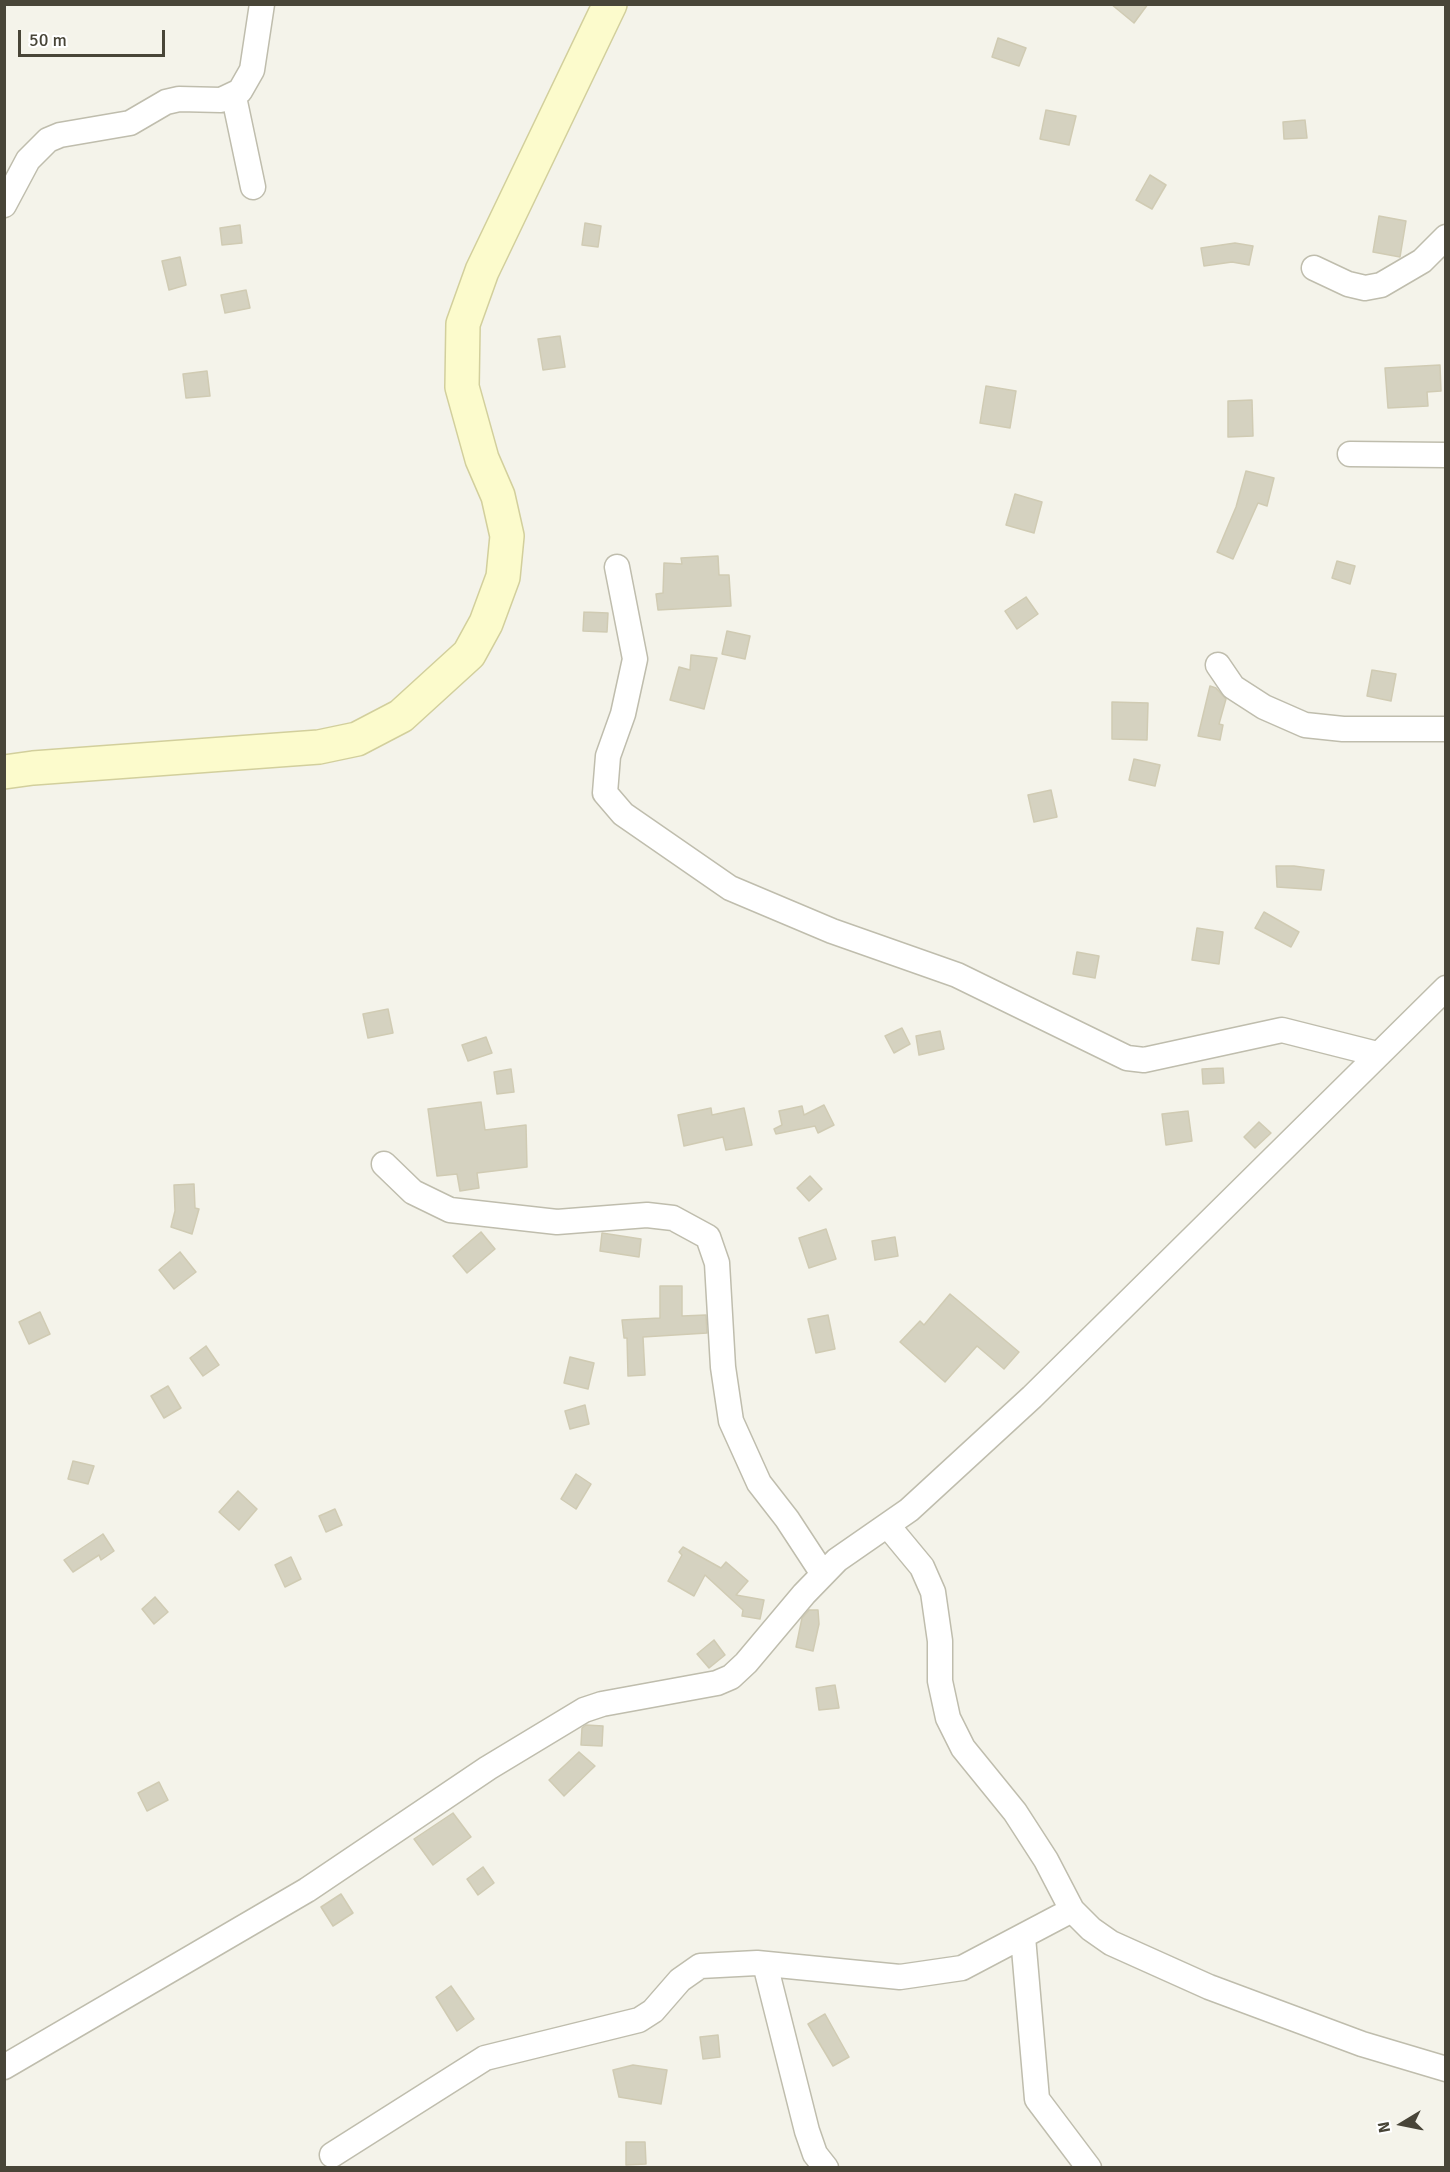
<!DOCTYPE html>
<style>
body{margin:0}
#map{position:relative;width:1450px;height:2172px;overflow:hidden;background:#f4f3ea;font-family:Signika,sans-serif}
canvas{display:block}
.frame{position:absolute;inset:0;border:6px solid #484538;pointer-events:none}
.north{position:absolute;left:1372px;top:2094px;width:60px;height:60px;-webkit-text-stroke:4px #fff;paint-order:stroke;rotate:260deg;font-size:16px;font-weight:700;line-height:24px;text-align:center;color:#484538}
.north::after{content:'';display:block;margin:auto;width:21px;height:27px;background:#484538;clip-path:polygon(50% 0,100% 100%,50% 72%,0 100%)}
.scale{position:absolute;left:18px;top:30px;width:147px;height:27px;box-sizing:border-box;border:3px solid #484538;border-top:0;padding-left:8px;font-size:18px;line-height:21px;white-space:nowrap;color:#484538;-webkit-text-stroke:4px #fff;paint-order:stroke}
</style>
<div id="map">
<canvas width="1450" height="2172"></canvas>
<div class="frame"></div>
<div class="north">N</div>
<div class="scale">50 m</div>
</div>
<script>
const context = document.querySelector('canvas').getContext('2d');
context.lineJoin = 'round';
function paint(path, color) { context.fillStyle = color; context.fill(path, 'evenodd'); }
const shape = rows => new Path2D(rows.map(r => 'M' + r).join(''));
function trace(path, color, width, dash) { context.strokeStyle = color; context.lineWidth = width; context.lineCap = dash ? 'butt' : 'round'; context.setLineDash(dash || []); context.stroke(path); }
const building = shape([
 [1111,4,1148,4,1134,23,1111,4],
 [998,38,1026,48,1019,66,992,57,998,38],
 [1046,110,1076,116,1069,145,1040,139,1046,110],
 [1305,120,1307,138,1284,139,1283,122,1305,120],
 [1150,175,1166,185,1152,209,1136,200,1150,175],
 [1379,216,1406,221,1400,257,1373,252,1379,216],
 [585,223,601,226,598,247,582,245,585,223],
 [240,225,242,243,222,245,220,228,240,225],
 [1235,243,1253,246,1249,265,1232,262,1204,266,1201,248,1235,243],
 [180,257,186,285,169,290,162,261,180,257],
 [246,290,250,308,225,313,221,295,246,290],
 [560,336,565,367,543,370,538,339,560,336],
 [1440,365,1441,391,1427,392,1428,406,1388,408,1385,368,1440,365],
 [207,371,210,396,186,398,183,374,207,371],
 [986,386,1016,391,1010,428,980,423,986,386],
 [1252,400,1253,436,1228,437,1228,401,1252,400],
 [1246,471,1274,478,1267,506,1258,503,1233,559,1217,552,1236,507,1246,471],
 [1015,494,1042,502,1034,533,1006,525,1015,494],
 [718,556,719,575,729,575,731,606,658,610,656,594,663,593,664,563,682,564,681,558,718,556],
 [1337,561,1355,566,1350,584,1332,578,1337,561],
 [1026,597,1038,614,1017,629,1005,611,1026,597],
 [584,612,608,613,607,632,583,631,584,612],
 [727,631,750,636,745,659,722,654,727,631],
 [691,655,717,658,704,709,670,700,679,667,690,670,691,655],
 [1372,670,1396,674,1391,701,1367,696,1372,670],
 [1210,686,1216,688,1226,699,1219,724,1223,725,1220,740,1198,736,1210,686],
 [1112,702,1148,703,1147,740,1112,739,1112,702],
 [1134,759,1160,765,1155,786,1129,780,1134,759],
 [1051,790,1057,817,1034,822,1028,795,1051,790],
 [1276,866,1294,866,1324,870,1321,890,1277,887,1276,866],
 [1264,912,1299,932,1291,947,1255,928,1264,912],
 [1197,928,1223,932,1219,964,1192,960,1197,928],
 [1077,952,1099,956,1095,978,1073,974,1077,952],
 [388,1009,393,1033,368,1038,363,1014,388,1009],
 [902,1028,910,1044,894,1053,885,1036,902,1028],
 [940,1031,944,1049,919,1055,916,1036,940,1031],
 [486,1037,492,1053,468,1061,462,1045,486,1037],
 [1223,1068,1224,1083,1203,1084,1202,1069,1223,1068],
 [511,1069,514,1092,497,1094,494,1072,511,1069],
 [481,1102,485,1130,526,1125,527,1167,477,1173,479,1188,460,1191,457,1174,437,1176,428,1109,481,1102],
 [824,1105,834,1125,818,1133,815,1126,776,1134,774,1129,782,1125,779,1111,802,1106,804,1115,824,1105],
 [711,1108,712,1115,744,1108,752,1145,726,1150,723,1137,684,1146,678,1115,711,1108],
 [1188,1111,1192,1141,1166,1145,1162,1114,1188,1111],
 [1259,1122,1271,1133,1255,1148,1244,1137,1259,1122],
 [810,1176,822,1189,809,1201,797,1188,810,1176],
 [194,1184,195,1208,199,1209,192,1234,171,1227,175,1211,174,1185,194,1184],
 [826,1229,836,1259,809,1268,799,1238,826,1229],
 [481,1232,495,1249,467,1273,453,1256,481,1232],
 [602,1233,641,1239,639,1257,600,1251,602,1233],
 [895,1237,898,1256,875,1260,872,1241,895,1237],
 [180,1252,196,1272,174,1289,159,1270,180,1252],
 [660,1286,682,1286,682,1316,706,1315,707,1333,643,1337,645,1375,628,1376,627,1338,624,1338,622,1320,660,1318,660,1286],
 [950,1294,1019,1352,1004,1369,977,1346,945,1382,900,1342,920,1321,924,1325,950,1294],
 [40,1312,50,1334,29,1344,19,1322,40,1312],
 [828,1315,835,1349,816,1353,808,1319,828,1315],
 [206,1346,219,1365,203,1376,190,1358,206,1346],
 [570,1357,594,1363,588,1389,564,1383,570,1357],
 [168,1386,181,1408,164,1418,151,1396,168,1386],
 [585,1405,589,1424,570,1429,565,1411,585,1405],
 [73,1461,94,1466,88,1484,68,1479,73,1461],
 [576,1474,591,1484,576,1509,561,1499,576,1474],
 [238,1491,257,1509,239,1530,219,1512,238,1491],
 [335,1509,342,1525,326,1532,319,1516,335,1509],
 [103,1534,114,1551,101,1560,99,1555,73,1572,64,1560,103,1534],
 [683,1547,721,1568,726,1562,748,1581,736,1595,764,1600,760,1619,742,1616,743,1610,705,1575,694,1596,668,1581,682,1555,679,1552,683,1547],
 [291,1557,301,1579,285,1587,275,1565,291,1557],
 [155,1597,168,1612,154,1624,142,1609,155,1597],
 [809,1610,818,1610,819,1624,813,1651,796,1647,802,1618,809,1610],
 [714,1640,725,1655,709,1668,697,1654,714,1640],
 [835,1685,839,1708,819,1710,816,1688,835,1685],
 [586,1725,603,1726,602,1746,581,1745,582,1728,586,1725],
 [579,1752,595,1766,564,1796,549,1780,579,1752],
 [159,1782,168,1800,147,1811,138,1793,159,1782],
 [453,1813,471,1837,433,1865,414,1839,453,1813],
 [483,1867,494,1883,478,1895,467,1879,483,1867],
 [341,1894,353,1913,333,1926,321,1907,341,1894],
 [451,1986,474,2019,457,2031,436,1997,451,1986],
 [825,2014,849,2057,833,2066,808,2024,825,2014],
 [718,2035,720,2057,703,2059,700,2037,718,2035],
 [633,2065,667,2070,661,2104,619,2097,613,2070,633,2065],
 [626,2142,645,2142,646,2164,626,2165,626,2142]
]);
const minor = shape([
 [230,97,234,97,253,187],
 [4,205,28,160,48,140,60,135,130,123,166,102,179,99,221,100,240,91,252,70,262,4],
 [1314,268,1348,284,1365,288,1381,285,1422,261,1446,237],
 [1350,454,1446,455],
 [617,567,635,659,623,714,608,756,605,793,623,814,730,888,832,931,957,975,1127,1058,1144,1060,1282,1030,1377,1054],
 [1218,665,1233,687,1264,707,1305,725,1343,729,1446,729],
 [384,1164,413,1192,450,1210,557,1222,647,1215,673,1218,708,1237,717,1263,723,1367,731,1421,759,1483,787,1519,823,1574],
 [888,1526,922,1567,933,1592,940,1641,940,1681,948,1718,963,1748,1015,1812,1046,1860,1072,1910,1091,1929,1111,1943,1209,1987,1362,2044,1446,2069],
 [1023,1937,1037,2099,1089,2168],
 [765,1964,807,2131,815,2154,826,2168],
 [4,2067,307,1890,488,1768,584,1710,602,1704,717,1683,731,1677,746,1663,804,1594,837,1560,909,1510,1032,1397,1446,988],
 [332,2155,485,2058,639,2020,653,2011,680,1980,700,1966,757,1963,900,1977,962,1968,1072,1910]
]);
const secondary = shape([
 [4,772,33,768,319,747,357,739,401,716,469,654,486,623,503,577,507,536,498,496,482,459,462,387,463,324,482,271,610,4]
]);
paint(building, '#d5d2c0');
trace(building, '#d0cbb3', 1.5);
trace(minor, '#bfbdad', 27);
trace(secondary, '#d2cf9c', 36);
trace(minor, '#fff', 24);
trace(secondary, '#fcfbcc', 33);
</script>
